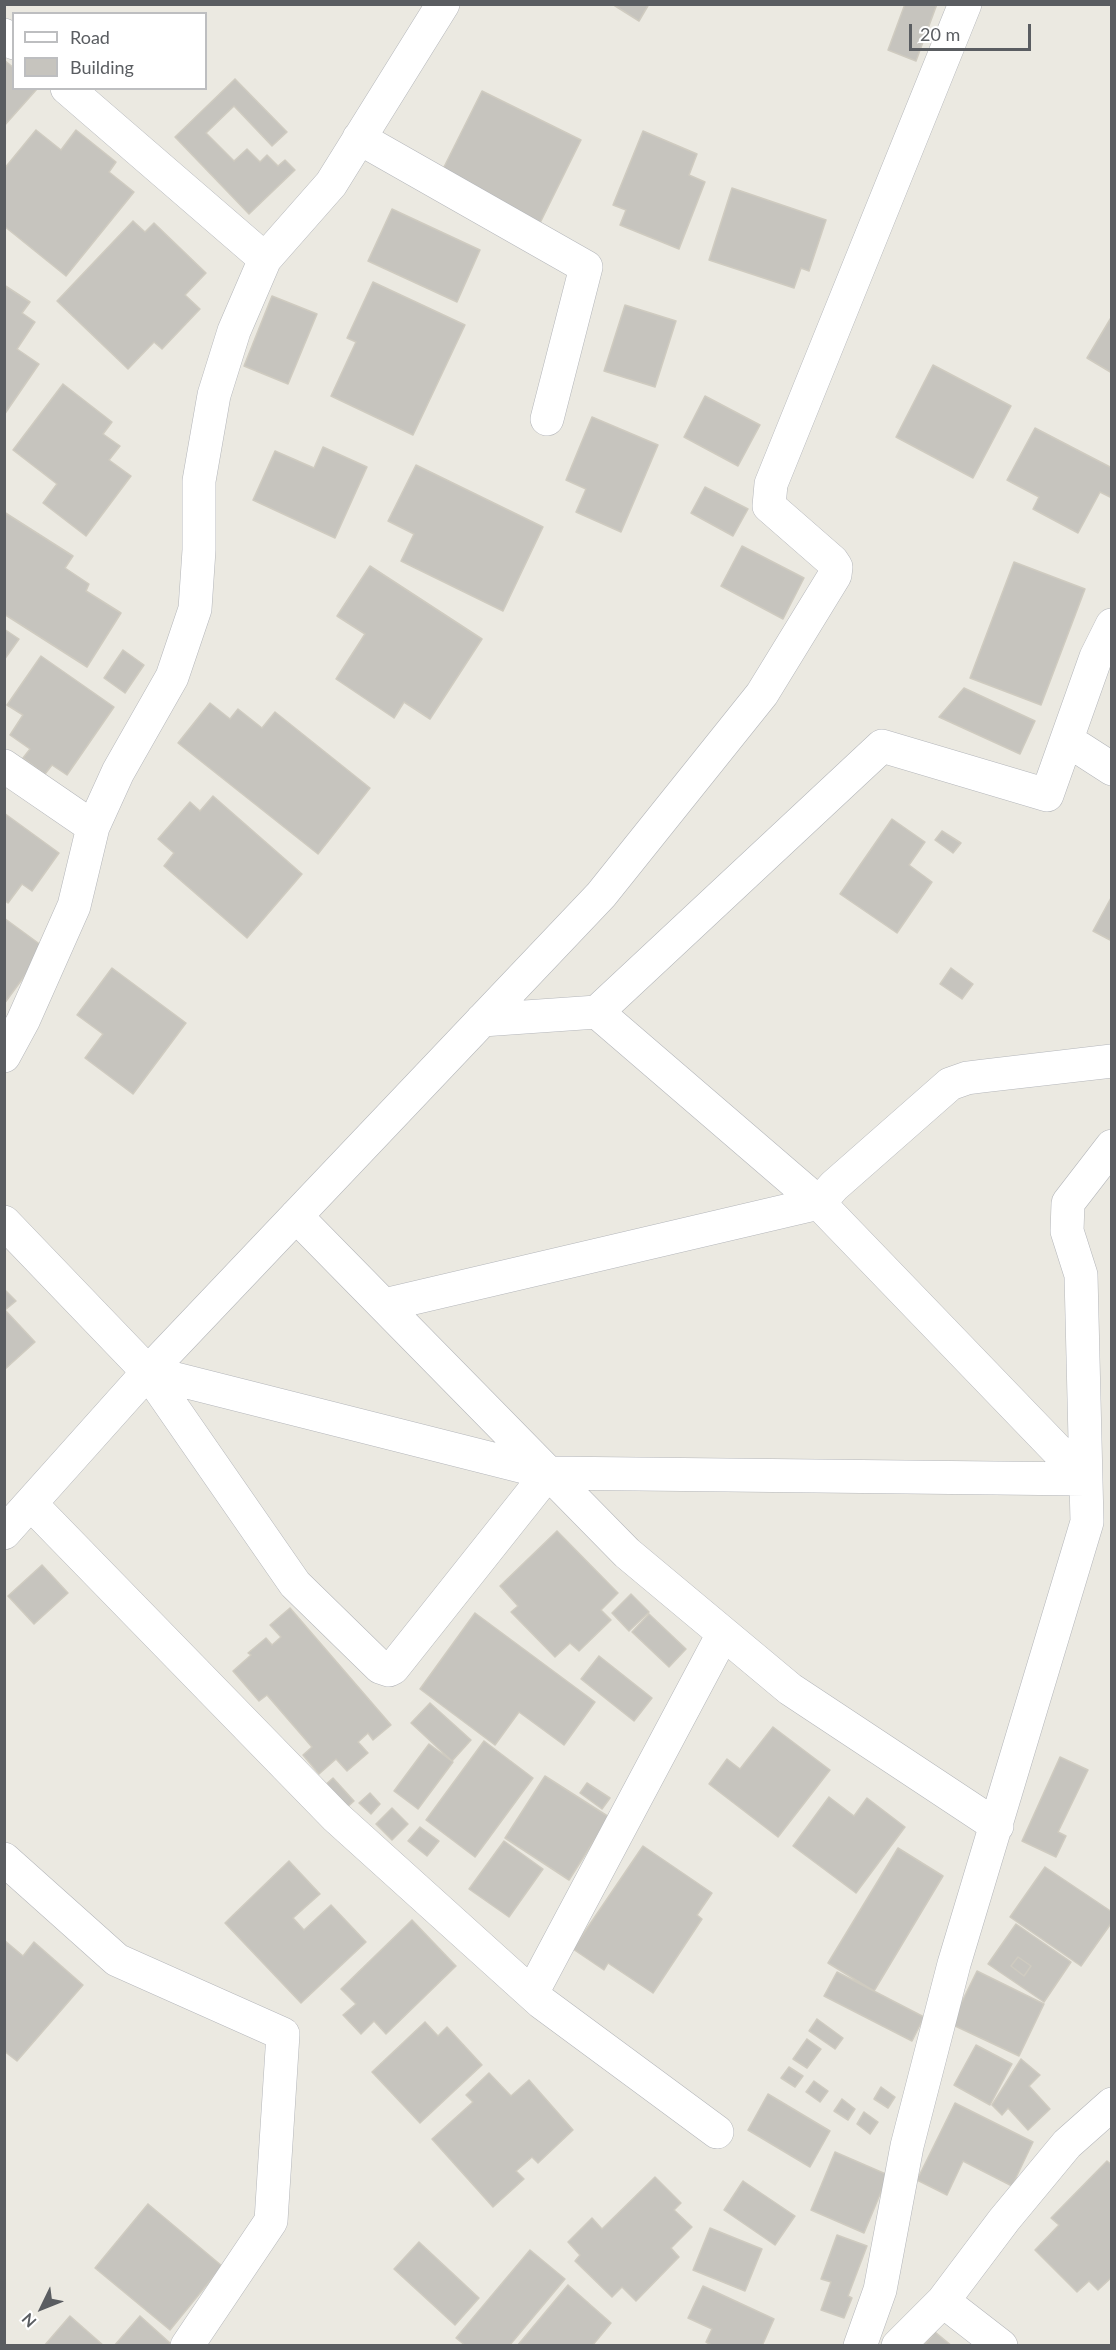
<!DOCTYPE html>
<style>
body{margin:0}
#map{position:relative;width:1116px;height:2350px;overflow:hidden;background:#ebe9e1;font-family:Lato,sans-serif}
canvas{display:block}
.frame{position:absolute;inset:0;border:6px solid #5a5d61;pointer-events:none}
.legend{position:absolute;left:12px;top:12px;width:195px;height:78px;box-sizing:border-box;background:#fff;border:2px solid #bdbec0;margin:0;padding:8px 10px;list-style:none;font-size:18px;color:#5a5d61}
.legend li{display:flex;align-items:center;gap:12px;height:30px}
.legend b{width:30px;border:2px solid #bdbec0}
.north{position:absolute;left:12px;top:2278px;width:60px;height:60px;-webkit-text-stroke:4px #fff;paint-order:stroke;rotate:227deg;font-size:16px;font-weight:700;line-height:24px;text-align:center;color:#5a5d61}
.north::after{content:'';display:block;margin:auto;width:21px;height:27px;background:#5a5d61;clip-path:polygon(50% 0,100% 100%,50% 72%,0 100%)}
.scale{position:absolute;left:909px;top:24px;width:122px;height:27px;box-sizing:border-box;border:3px solid #5a5d61;border-top:0;padding-left:8px;font-size:18px;line-height:21px;white-space:nowrap;color:#5a5d61;-webkit-text-stroke:4px #fff;paint-order:stroke}
</style>
<div id="map">
<canvas width="1116" height="2350"></canvas>
<div class="frame"></div>
<ul class="legend">
<li><b style="height:8px;background:#fff"></b>Road</li>
<li><b style="height:16px;background:#c6c4be"></b>Building</li>
</ul>
<div class="north">N</div>
<div class="scale">20 m</div>
</div>
<script>
const context = document.querySelector('canvas').getContext('2d');
context.lineJoin = 'round';
function paint(path, color) { context.fillStyle = color; context.fill(path, 'evenodd'); }
const shape = rows => new Path2D(rows.map(r => 'M' + r).join(''));
function trace(path, color, width, dash) { context.strokeStyle = color; context.lineWidth = width; context.lineCap = dash ? 'butt' : 'round'; context.setLineDash(dash || []); context.stroke(path); }
const building = shape([
 [612,4,649,4,639,21,612,4],
 [905,4,937,4,916,61,888,50,905,4],
 [4,60,14,68,14,88,37,89,4,126,4,60],
 [235,79,287,132,272,146,234,106,206,133,234,161,247,149,260,162,267,155,278,166,285,160,295,170,249,214,175,137,235,79],
 [482,91,581,140,540,223,441,173,482,91],
 [36,130,61,150,76,130,116,162,109,172,134,192,66,276,4,226,4,169,36,130],
 [643,131,697,154,689,175,705,182,679,249,620,225,626,210,613,205,643,131],
 [732,188,826,220,809,271,801,268,794,288,709,260,732,188],
 [392,209,480,250,457,302,368,261,392,209],
 [133,221,145,232,154,223,206,273,185,295,200,309,162,349,154,342,128,369,57,301,133,221],
 [373,282,465,325,413,435,331,396,356,342,347,338,373,282],
 [4,285,30,302,22,313,35,322,17,349,39,364,4,415,4,285],
 [272,296,317,314,288,384,244,366,272,296],
 [625,305,676,321,655,387,604,371,625,305],
 [1112,316,1112,373,1087,358,1112,316],
 [933,365,1011,406,973,478,896,437,933,365],
 [63,384,112,422,103,434,120,446,109,460,131,476,86,536,43,503,57,484,13,450,63,384],
 [705,396,760,425,738,466,684,437,705,396],
 [592,417,658,445,621,532,576,512,586,489,566,480,592,417],
 [1035,428,1112,468,1112,498,1100,492,1078,533,1033,509,1039,497,1007,480,1035,428],
 [323,447,367,467,335,538,253,500,275,451,314,468,323,447],
 [416,465,543,527,503,611,401,561,414,534,388,521,416,465],
 [705,487,748,509,733,536,691,513,705,487],
 [4,512,73,556,65,568,89,584,86,591,121,613,87,667,4,614,4,512],
 [742,546,804,578,783,619,721,586,742,546],
 [1014,562,1085,589,1041,705,970,678,1014,562],
 [370,566,482,639,430,719,404,702,394,718,336,679,365,634,337,616,370,566],
 [4,629,19,639,4,660,4,629],
 [123,650,144,665,125,693,104,678,123,650],
 [41,656,114,707,67,775,52,765,45,774,23,758,30,749,10,735,23,715,7,705,41,656],
 [964,688,1035,721,1020,754,939,717,964,688],
 [210,703,230,719,238,709,262,728,275,712,370,788,318,854,178,743,210,703],
 [213,796,302,874,247,938,164,866,174,853,158,839,190,802,200,811,213,796],
 [4,813,59,853,32,891,22,884,8,903,4,900,4,813],
 [892,819,925,842,909,865,932,882,897,933,840,894,892,819],
 [942,831,961,843,953,853,935,840,942,831],
 [1112,896,1112,941,1093,931,1112,896],
 [4,918,45,948,4,1004,4,918],
 [112,968,186,1023,133,1094,85,1058,103,1034,77,1015,112,968],
 [951,968,973,984,962,999,940,984,951,968],
 [4,1289,16,1301,5,1310,35,1342,4,1370,4,1289],
 [557,1531,618,1593,601,1610,611,1620,579,1651,570,1643,555,1657,511,1612,518,1606,500,1586,557,1531],
 [42,1565,68,1593,34,1624,8,1596,42,1565],
 [631,1594,649,1612,629,1631,612,1613,631,1594],
 [290,1608,391,1725,373,1740,368,1733,358,1742,368,1753,347,1771,336,1759,319,1774,303,1755,312,1747,267,1695,259,1701,233,1671,251,1655,248,1653,266,1638,272,1645,281,1637,270,1625,290,1608],
 [475,1613,595,1702,564,1745,519,1712,495,1745,420,1689,475,1613],
 [649,1614,686,1649,669,1667,632,1632,649,1614],
 [599,1656,652,1698,634,1721,581,1679,599,1656],
 [430,1703,471,1740,452,1761,411,1723,430,1703],
 [773,1727,830,1770,778,1837,709,1784,727,1759,740,1769,773,1727],
 [484,1741,533,1778,475,1857,426,1820,484,1741],
 [429,1744,453,1762,418,1809,394,1791,429,1744],
 [1060,1757,1088,1770,1058,1832,1066,1836,1056,1857,1022,1841,1060,1757],
 [545,1776,609,1817,569,1880,505,1838,545,1776],
 [333,1778,354,1801,344,1810,323,1787,333,1778],
 [587,1783,610,1798,602,1809,580,1793,587,1783],
 [370,1793,380,1804,371,1814,359,1803,370,1793],
 [829,1797,854,1816,867,1798,905,1827,856,1893,793,1846,829,1797],
 [392,1808,408,1824,392,1840,376,1824,392,1808],
 [420,1827,439,1841,427,1856,408,1841,420,1827],
 [504,1841,543,1869,509,1917,469,1889,504,1841],
 [643,1846,712,1893,697,1915,702,1919,653,1993,608,1963,604,1970,573,1949,643,1846],
 [898,1848,943,1876,874,1991,828,1963,898,1848],
 [289,1861,320,1894,293,1918,304,1930,331,1905,366,1942,301,2003,225,1923,289,1861],
 [1045,1867,1112,1912,1112,1922,1081,1966,1010,1917,1045,1867],
 [412,1920,456,1966,386,2034,374,2021,361,2034,343,2015,356,2004,341,1989,412,1920],
 [1016,1924,1071,1962,1044,2002,988,1964,1016,1924],
 [1018,1957,1031,1966,1024,1976,1011,1966,1018,1957],
 [4,1940,23,1956,34,1942,83,1985,17,2061,4,2051,4,1940],
 [1018,1957,1031,1966,1024,1976,1011,1966,1018,1957],
 [977,1971,1044,2004,1019,2056,951,2024,977,1971],
 [837,1972,924,2017,912,2041,824,1996,837,1972],
 [817,2019,843,2038,835,2049,809,2031,817,2019],
 [425,2022,438,2036,447,2027,482,2065,420,2123,372,2072,425,2022],
 [807,2039,821,2049,807,2068,793,2059,807,2039],
 [976,2045,1012,2064,990,2105,954,2085,976,2045],
 [1021,2059,1040,2075,1029,2086,1050,2109,1028,2130,1008,2108,1002,2115,992,2105,1021,2059],
 [789,2067,803,2076,795,2087,781,2078,789,2067],
 [489,2073,511,2096,529,2080,573,2130,538,2163,532,2157,516,2171,524,2179,493,2207,432,2139,473,2102,466,2095,489,2073],
 [814,2081,828,2091,820,2102,806,2092,814,2081],
 [881,2087,895,2097,888,2108,874,2099,881,2087],
 [768,2094,830,2131,810,2167,748,2130,768,2094],
 [842,2099,855,2109,848,2120,834,2111,842,2099],
 [955,2103,1033,2142,1012,2186,963,2161,947,2195,917,2180,955,2103],
 [864,2112,878,2122,870,2134,857,2124,864,2112],
 [835,2152,888,2175,864,2233,811,2210,835,2152],
 [1107,2161,1112,2165,1112,2277,1098,2290,1089,2281,1077,2292,1035,2250,1059,2225,1051,2218,1107,2161],
 [655,2177,681,2203,674,2210,692,2227,671,2248,679,2257,636,2301,622,2287,612,2297,575,2261,580,2255,568,2242,592,2218,602,2229,655,2177],
 [743,2181,795,2216,775,2245,724,2210,743,2181],
 [148,2204,222,2266,170,2330,95,2268,148,2204],
 [710,2228,762,2249,745,2291,693,2270,710,2228],
 [837,2235,867,2246,848,2296,852,2298,844,2318,821,2310,831,2282,821,2279,837,2235],
 [419,2242,479,2298,455,2325,394,2269,419,2242],
 [530,2250,565,2279,509,2346,466,2346,456,2338,530,2250],
 [568,2285,611,2323,592,2346,517,2346,568,2285],
 [703,2286,774,2319,762,2346,713,2346,706,2342,712,2329,688,2318,703,2286],
 [70,2316,104,2346,44,2346,70,2316],
 [140,2316,170,2343,168,2346,114,2346,140,2316],
 [935,2332,952,2346,924,2346,935,2332]
]);
const street = shape([
 [4,35,14,43],
 [67,88,265,259],
 [359,138,586,267,547,419],
 [1067,740,1112,769],
 [4,766,93,827],
 [597,1012,819,1203,1085,1479],
 [482,1020,597,1012,882,746,1047,795,1096,657,1112,625],
 [4,1056,23,1021,74,906,93,827,118,772,172,677,195,609,199,550,199,481,214,395,234,331,265,259,331,184,443,4],
 [296,1216,627,1553,790,1689,997,1826],
 [4,1222,148,1372,295,1584,380,1667,389,1670,393,1668,548,1473],
 [384,1305,819,1203,834,1186,950,1084,967,1078,983,1076,1112,1061],
 [148,1372,548,1473,1085,1479],
 [31,1504,336,1817,541,2002,717,2132],
 [4,1533,148,1372,601,895,762,694,835,575,836,567,832,561,769,506,771,484,965,4],
 [4,1859,117,1960,283,2034,271,2221,187,2346],
 [532,1993,723,1634],
 [943,2301,1001,2346],
 [860,2346,880,2290,907,2146,954,1964,1087,1522,1081,1275,1067,1231,1068,1203,1112,1146],
 [898,2346,943,2301,1004,2220,1067,2144,1112,2104]
]);
paint(building, '#c6c4be');
trace(building, '#cfcbc0', 1.5);
trace(street, '#b4b6ba', 34);
trace(street, '#fff', 33);
</script>
